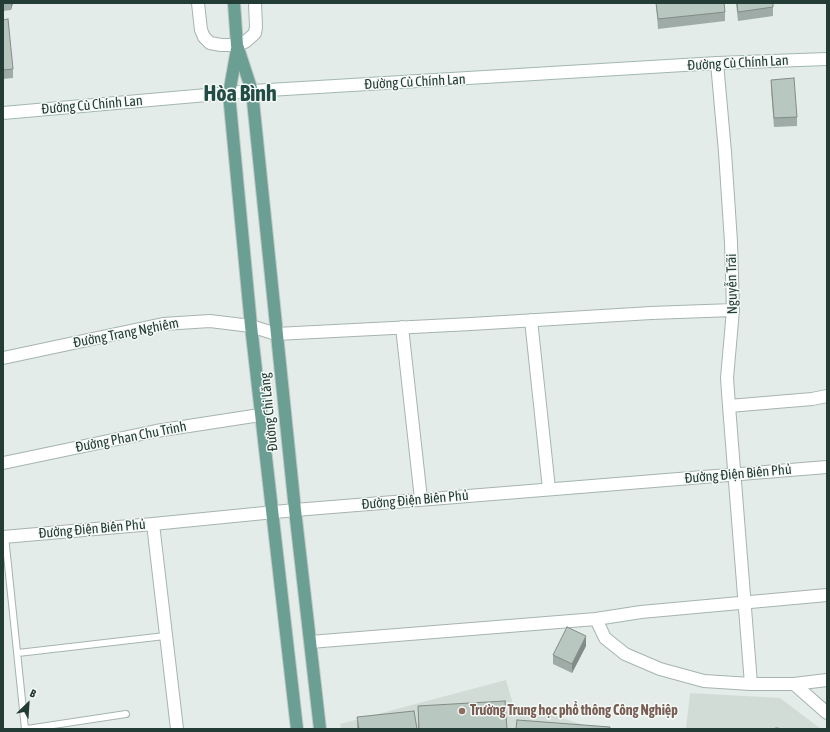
<!DOCTYPE html>
<meta charset="utf-8">
<style>
body{margin:0}
#map{position:relative;width:830px;height:732px;overflow:hidden;background:#e3ece8;font-family:"Asap Condensed",sans-serif}
canvas{display:block}
.frame{position:absolute;inset:0;border:4px solid #243c36;pointer-events:none}
.north{position:absolute;left:8px;top:684px;width:40px;height:40px;-webkit-text-stroke:3px #f4f9f6;paint-order:stroke;rotate:25deg;font-size:11px;font-weight:700;line-height:16px;text-align:center;color:#243c36}
.north::after{content:'';display:block;margin:auto;width:14px;height:18px;background:#243c36;clip-path:polygon(50% 0,100% 100%,50% 72%,0 100%)}
</style>
<div id="map">
<canvas width="830" height="732"></canvas>
<div class="frame"></div>
<div class="north">B</div>
</div>
<script>
const context = document.querySelector('canvas').getContext('2d');
context.lineJoin = 'round';
function paint(path, color) { context.fillStyle = color; context.fill(path, 'evenodd'); }
const shape = rows => new Path2D(rows.map(r => 'M' + r).join(''));
function trace(path, color, width, dash) { context.strokeStyle = color; context.lineWidth = width; context.lineCap = dash ? 'butt' : 'round'; context.setLineDash(dash || []); context.stroke(path); }
function write(font, color, halo, rows, align = 'center') {
  context.font = font + ' "Asap Condensed",sans-serif'; context.lineWidth = 3; context.setLineDash([]); context.textBaseline = 'middle'; context.strokeStyle = halo; context.fillStyle = color; for (const [text, x, y, turn = 0] of rows) {
    context.save(); context.translate(x, y); context.rotate((+turn || 0) * Math.PI / 180); context.textAlign = isNaN(turn) ? turn : align; if (halo) context.strokeText(text, 0, 0); context.fillText(text, 0, 0); context.restore();
  }
}
const built = shape([
 [506,680,513,704,562,718,596,729,341,729,340,724],
 [690,693,780,698,821,729,686,729]
]);
const service = shape([
 [5,536,25,729],
 [18,653,165,636],
 [27,729,126,714]
]);
const minor = shape([
 [717,63,725,152,731,242,733,310,727,378,729,406,812,399,827,396],
 [531,320,549,489],
 [402,327,421,499],
 [3,358,163,324,210,321,251,326,276,334,471,324,651,313,733,310],
 [729,406,751,684],
 [3,463,156,431,260,415],
 [153,524,177,729],
 [3,537,153,524,295,510,827,467],
 [596,619,641,612,827,595],
 [310,642,596,619,605,638,625,654,660,669,704,681,751,684,794,684,827,713],
 [794,684,827,680]
]);
const tertiary = shape([
 [198,3,201,30,204,37,210,43,221,45,237,45,245,42,252,36,255,33,256,27,255,3]
]);
const secondary = shape([
 [3,113,252,91,717,63,827,59]
]);
const primary = shape([
 [234,3,237,45,252,91,295,510,320,729],
 [237,49,229,94,251,326,297,729]
]);
const wall = shape([
 [3,3,13,3,11,10,3,11],
 [656,3,724,3,725,12,725,21,658,29],
 [736,3,773,3,773,16,738,21],
 [3,20,13,69,13,78,3,79],
 [771,80,797,117,797,126,774,127,771,89],
 [586,646,572,673,553,664,553,655],
 [418,706,507,729,418,729],
 [357,717,417,729,357,729]
]);
const shadedWall = shape([
 [11,3,13,3,11,10],
 [586,636,586,646,572,673,572,664]
]);
const building = shape([
 [656,3,724,3,725,12,658,19,656,3],
 [737,3,773,3,773,7,738,12,737,3],
 [8,19,13,69,3,70,3,20,8,19],
 [794,78,797,117,774,118,771,80,794,78],
 [567,627,586,636,572,664,553,655,567,627],
 [505,701,507,729,419,729,418,706,505,701],
 [414,711,417,729,359,729,357,717,414,711],
 [517,720,610,727,610,729,516,729,517,720],
 [776,728,784,729,776,729,776,728]
]);
const markers = [
 [462,711,4,"#8d6e63"]
];
const streetNames = [
 ["Đường Cù Chính Lan",738,63,-3],
 ["Đường Cù Chính Lan",415,82,-3],
 ["Đường Cù Chính Lan",92,105,-5],
 ["Nguyễn Trãi",732,284,-91],
 ["Đường Trang Nghiêm",126,333,-11],
 ["Đường Chi Lăng",269,412,-96],
 ["Đường Phan Chu Trinh",131,437,-11],
 ["Đường Điện Biên Phủ",738,474,-5],
 ["Đường Điện Biên Phủ",415,500,-5],
 ["Đường Điện Biên Phủ",92,529,-5]
];
const educationNames = [
 ["Trường Trung học phổ thông Công Nghiệp",470,711]
];
const townNames = [
 ["Hòa Bình",240,94]
];
paint(built, '#d2dcd7');
trace(service, '#a6b4af', 8);
trace(minor, '#a6b4af', 14);
trace(tertiary, '#a6b4af', 14);
trace(secondary, '#a2b7b0', 14);
trace(primary, '#c2c8c7', 14);
trace(service, '#fff', 6);
trace(minor, '#fff', 12);
trace(tertiary, '#fff', 12);
trace(secondary, '#fff', 12);
trace(primary, '#6b9f93', 12);
paint(wall, '#9faba6');
paint(shadedWall, '#828b87');
paint(building, '#b9c7c1');
trace(building, '#828b87', 1);
for (const [x, y, r, color] of markers) { const dot = new Path2D(); dot.arc(x, y, r, 0, 2 * Math.PI); context.fillStyle = color; context.fill(dot); trace(dot, '#f4f9f6', 1.5); }
write('14px', '#243c36', '#f4f9f6', streetNames);
write('bold 14px', '#785e54', '#f4f9f6', educationNames, 'left');
write('bold 22px', '#214d44', '#f4f9f6', townNames);
</script>
